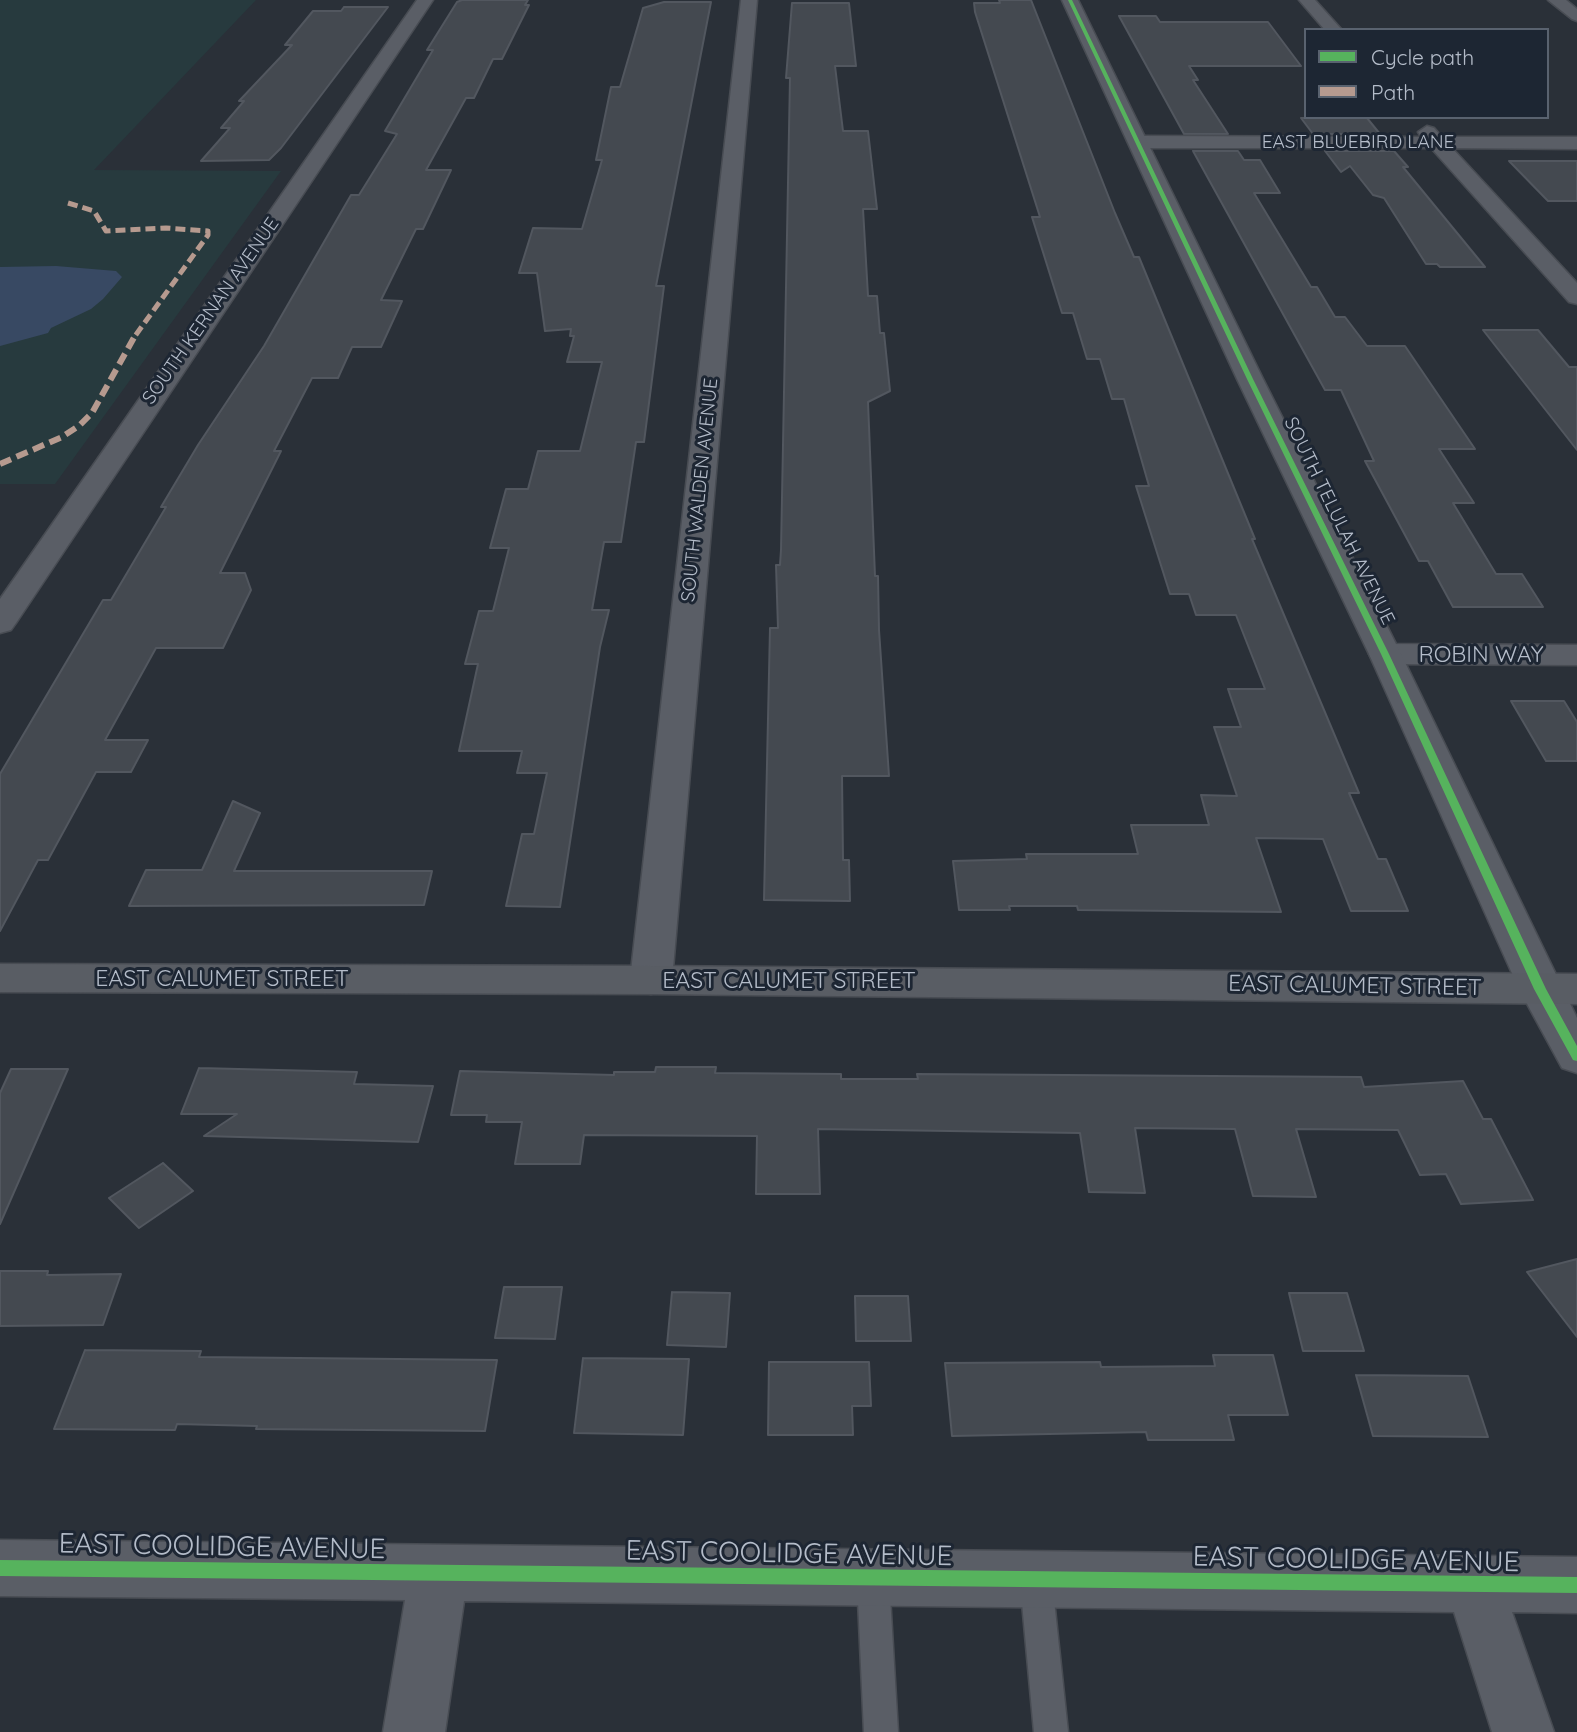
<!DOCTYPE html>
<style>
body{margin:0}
#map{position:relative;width:1577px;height:1732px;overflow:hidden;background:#2a3038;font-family:Quicksand,sans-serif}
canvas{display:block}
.legend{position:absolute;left:1304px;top:28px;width:245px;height:91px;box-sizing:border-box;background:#1d2633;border:2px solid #59626f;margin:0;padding:9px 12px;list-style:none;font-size:21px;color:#b4bcc9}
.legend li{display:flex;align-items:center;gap:14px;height:35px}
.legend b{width:35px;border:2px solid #59626f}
</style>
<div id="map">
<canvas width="1577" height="1732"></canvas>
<ul class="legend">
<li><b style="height:9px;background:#56b35d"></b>Cycle path</li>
<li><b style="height:9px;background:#b69a8f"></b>Path</li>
</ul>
</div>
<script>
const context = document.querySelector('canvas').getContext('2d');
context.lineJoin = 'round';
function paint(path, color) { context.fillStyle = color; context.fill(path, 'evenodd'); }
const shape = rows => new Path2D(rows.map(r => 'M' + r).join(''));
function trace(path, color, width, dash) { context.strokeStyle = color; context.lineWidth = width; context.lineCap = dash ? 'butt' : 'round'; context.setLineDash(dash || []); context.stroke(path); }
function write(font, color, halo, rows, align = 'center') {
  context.font = font + ' Quicksand,sans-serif'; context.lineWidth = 6; context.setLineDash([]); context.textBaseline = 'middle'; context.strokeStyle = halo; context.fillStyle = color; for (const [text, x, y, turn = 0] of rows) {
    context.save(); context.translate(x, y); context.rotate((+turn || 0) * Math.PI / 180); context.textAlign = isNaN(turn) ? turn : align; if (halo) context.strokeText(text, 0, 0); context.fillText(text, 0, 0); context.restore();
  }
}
const green = shape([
 [0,0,256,0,94,170,281,171,55,484,0,484]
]);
const water = shape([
 [56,266,116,271,122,277,103,299,91,309,51,328,48,333,0,346,0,267]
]);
const building = shape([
 [462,0,528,0,525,5,529,5,502,59,493,59,474,98,466,98,426,170,451,170,423,229,416,229,381,300,402,301,381,347,352,347,338,378,312,378,274,451,281,451,220,573,245,573,251,590,223,648,156,648,105,740,148,740,131,772,96,772,48,860,38,860,0,931,0,774,103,600,111,600,166,507,161,507,198,445,264,346,351,195,359,195,397,134,385,131,433,50,427,50,457,2,462,0],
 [999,0,1031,0,1115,213,1134,257,1139,257,1255,539,1252,539,1359,793,1349,793,1378,859,1386,859,1408,911,1351,911,1323,839,1256,838,1281,912,1078,910,1077,906,1009,906,1010,910,959,910,953,861,1027,859,1026,854,1138,854,1131,825,1209,825,1201,795,1237,796,1214,727,1241,727,1228,689,1265,689,1236,615,1196,615,1189,594,1170,594,1136,486,1149,486,1124,399,1112,399,1100,359,1087,359,1073,313,1062,313,1032,217,1040,217,975,12,974,3,1000,3,999,0],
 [664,2,711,2,656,286,664,286,644,442,636,442,621,542,604,542,592,610,609,610,600,647,560,907,506,906,522,834,534,834,547,773,517,773,522,751,459,751,478,664,465,664,479,611,493,611,509,548,490,548,506,489,528,489,538,451,580,451,602,362,567,362,574,336,570,336,571,329,545,331,537,273,519,273,533,228,582,229,602,160,596,160,611,87,620,87,643,8,664,2],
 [792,3,849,3,856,66,835,66,843,131,868,131,877,209,863,209,868,296,877,296,880,333,884,333,890,391,868,402,875,576,878,576,879,630,889,776,842,776,843,860,849,860,850,901,764,900,770,628,778,628,776,565,780,565,781,550,790,78,786,78,792,3],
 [344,7,388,7,281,148,269,160,201,161,230,128,221,128,244,101,239,101,292,45,285,45,313,11,341,11,344,7],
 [1119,16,1156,16,1160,22,1268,22,1301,66,1189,66,1198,80,1193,80,1228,134,1184,134,1119,16],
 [1301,118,1367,118,1380,134,1313,134,1301,118],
 [1193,151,1238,151,1244,160,1260,160,1280,193,1254,193,1311,287,1317,287,1335,317,1345,317,1367,346,1405,346,1475,449,1439,449,1474,503,1453,503,1496,574,1522,574,1543,607,1453,607,1428,561,1419,561,1365,461,1374,461,1341,390,1325,390,1193,151],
 [1325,151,1394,151,1408,167,1403,167,1485,267,1440,267,1437,264,1426,264,1384,198,1373,195,1350,166,1341,172,1325,151],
 [1509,161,1577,161,1577,201,1548,201,1509,161],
 [1483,330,1538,330,1569,367,1577,367,1577,450,1483,330],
 [1511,701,1564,701,1577,722,1577,761,1546,761,1511,701],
 [233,801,260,813,234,871,432,871,424,905,129,906,146,870,202,870,233,801],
 [656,1067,716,1067,715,1073,841,1074,841,1079,918,1079,917,1074,1361,1077,1364,1087,1463,1081,1483,1119,1491,1119,1533,1200,1461,1204,1446,1174,1420,1175,1398,1130,1296,1129,1316,1197,1253,1196,1235,1129,1135,1128,1145,1193,1089,1192,1080,1133,818,1129,820,1194,756,1194,757,1136,584,1135,580,1164,515,1164,522,1122,486,1122,487,1115,451,1115,460,1071,614,1075,614,1072,655,1072,656,1067],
 [199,1068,357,1072,354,1084,433,1086,418,1142,204,1136,237,1114,181,1114,199,1068],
 [11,1069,68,1069,0,1224,0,1093,11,1069],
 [163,1163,193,1191,139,1228,109,1198,163,1163],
 [1577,1259,1577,1337,1527,1272,1577,1259],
 [0,1271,48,1271,47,1275,121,1274,103,1325,0,1326,0,1271],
 [504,1287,562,1287,555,1339,495,1338,504,1287],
 [672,1292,730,1293,726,1347,667,1345,672,1292],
 [1289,1293,1347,1293,1364,1351,1303,1351,1289,1293],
 [855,1296,908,1296,911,1341,856,1341,855,1296],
 [85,1350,201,1351,199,1357,497,1360,485,1431,256,1429,257,1426,177,1424,175,1430,54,1429,85,1350],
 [1213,1355,1273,1355,1288,1415,1228,1415,1234,1440,1148,1440,1146,1432,952,1436,945,1363,1100,1362,1101,1367,1215,1366,1213,1355],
 [583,1358,689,1359,683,1435,574,1433,583,1358],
 [769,1362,869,1362,871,1406,852,1406,853,1435,768,1435,769,1362],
 [1356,1375,1468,1376,1488,1437,1373,1436,1356,1375]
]);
const service = shape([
 [873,1564,884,1568,889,1579,898,1732,864,1732,857,1579,862,1568,873,1564],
 [1036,1566,1047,1570,1052,1581,1068,1732,1034,1732,1020,1581,1025,1570,1036,1566]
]);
const minor = shape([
 [417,0,433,0,16,623,11,630,0,633,0,599,417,0],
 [741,0,757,0,672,980,666,990,651,994,636,990,630,980,741,0],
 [1299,0,1315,0,1342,30,1325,30,1299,0],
 [1548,0,1566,0,1577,9,1577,21,1572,19,1548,0],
 [1427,126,1434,128,1442,137,1577,137,1577,149,1452,148,1577,283,1577,304,1569,302,1431,148,1139,148,1130,142,1139,136,1421,137,1418,132,1427,126],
 [1385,644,1577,645,1577,665,1385,664,1373,661,1369,654,1373,647,1385,644],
 [0,1540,1577,1557,1577,1613,1512,1612,1554,1732,1492,1732,1454,1612,464,1601,445,1732,383,1732,405,1600,0,1596,0,1540]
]);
const tertiary = shape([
 [1062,0,1078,0,1263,379,1401,654,1577,1018,1577,1073,1562,1068,1519,989,1369,654,1237,379,1062,0]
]);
const secondary = shape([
 [0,964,651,966,1577,974,1577,1004,651,994,0,992,0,964]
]);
const quietFar1 = shape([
 [68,203,94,211,106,231,166,228,208,231,208,235,135,336]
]);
const quiet = shape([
 [0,464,62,437,80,425,92,413,136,334]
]);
const cycleway = shape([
 [1068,0,1072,0,1253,379,1389,654,1546,989,1577,1046,1577,1061,1573,1060,1534,989,1381,654,1247,379,1068,0],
 [0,1560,1577,1577,1577,1593,0,1576,0,1560]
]);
const farStreetnames = [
 ["EAST BLUEBIRD LANE",1358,142],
 ["SOUTH KERNAN AVENUE",211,311,-55],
 ["SOUTH WALDEN AVENUE",700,490,-84],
 ["SOUTH TELULAH AVENUE",1339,521,64]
];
const streetNames = [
 ["ROBIN WAY",1481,655],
 ["EAST CALUMET STREET",222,979],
 ["EAST CALUMET STREET",789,981],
 ["EAST CALUMET STREET",1355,986,1]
];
const nearStreetnames = [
 ["EAST COOLIDGE AVENUE",222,1547,1],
 ["EAST COOLIDGE AVENUE",789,1554,1],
 ["EAST COOLIDGE AVENUE",1356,1560,1]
];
paint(green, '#273a3e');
paint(water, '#384963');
paint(building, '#444950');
trace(building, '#52575f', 2);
trace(service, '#484c53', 3);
trace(minor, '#484c53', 3);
trace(tertiary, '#484c53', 3);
trace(secondary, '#484c53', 3);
paint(service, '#5a5e66');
paint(minor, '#5a5e66');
paint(tertiary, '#5a5e66');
paint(secondary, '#595d64');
trace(quietFar1, '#b69a8f', 5, [10, 5]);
trace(quiet, '#b69a8f', 6, [12, 6]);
paint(cycleway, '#56b35d');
write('19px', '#b4bcc9', '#1d2633', farStreetnames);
write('23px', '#b4bcc9', '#1d2633', streetNames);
write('28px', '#b4bcc9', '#1d2633', nearStreetnames);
</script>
